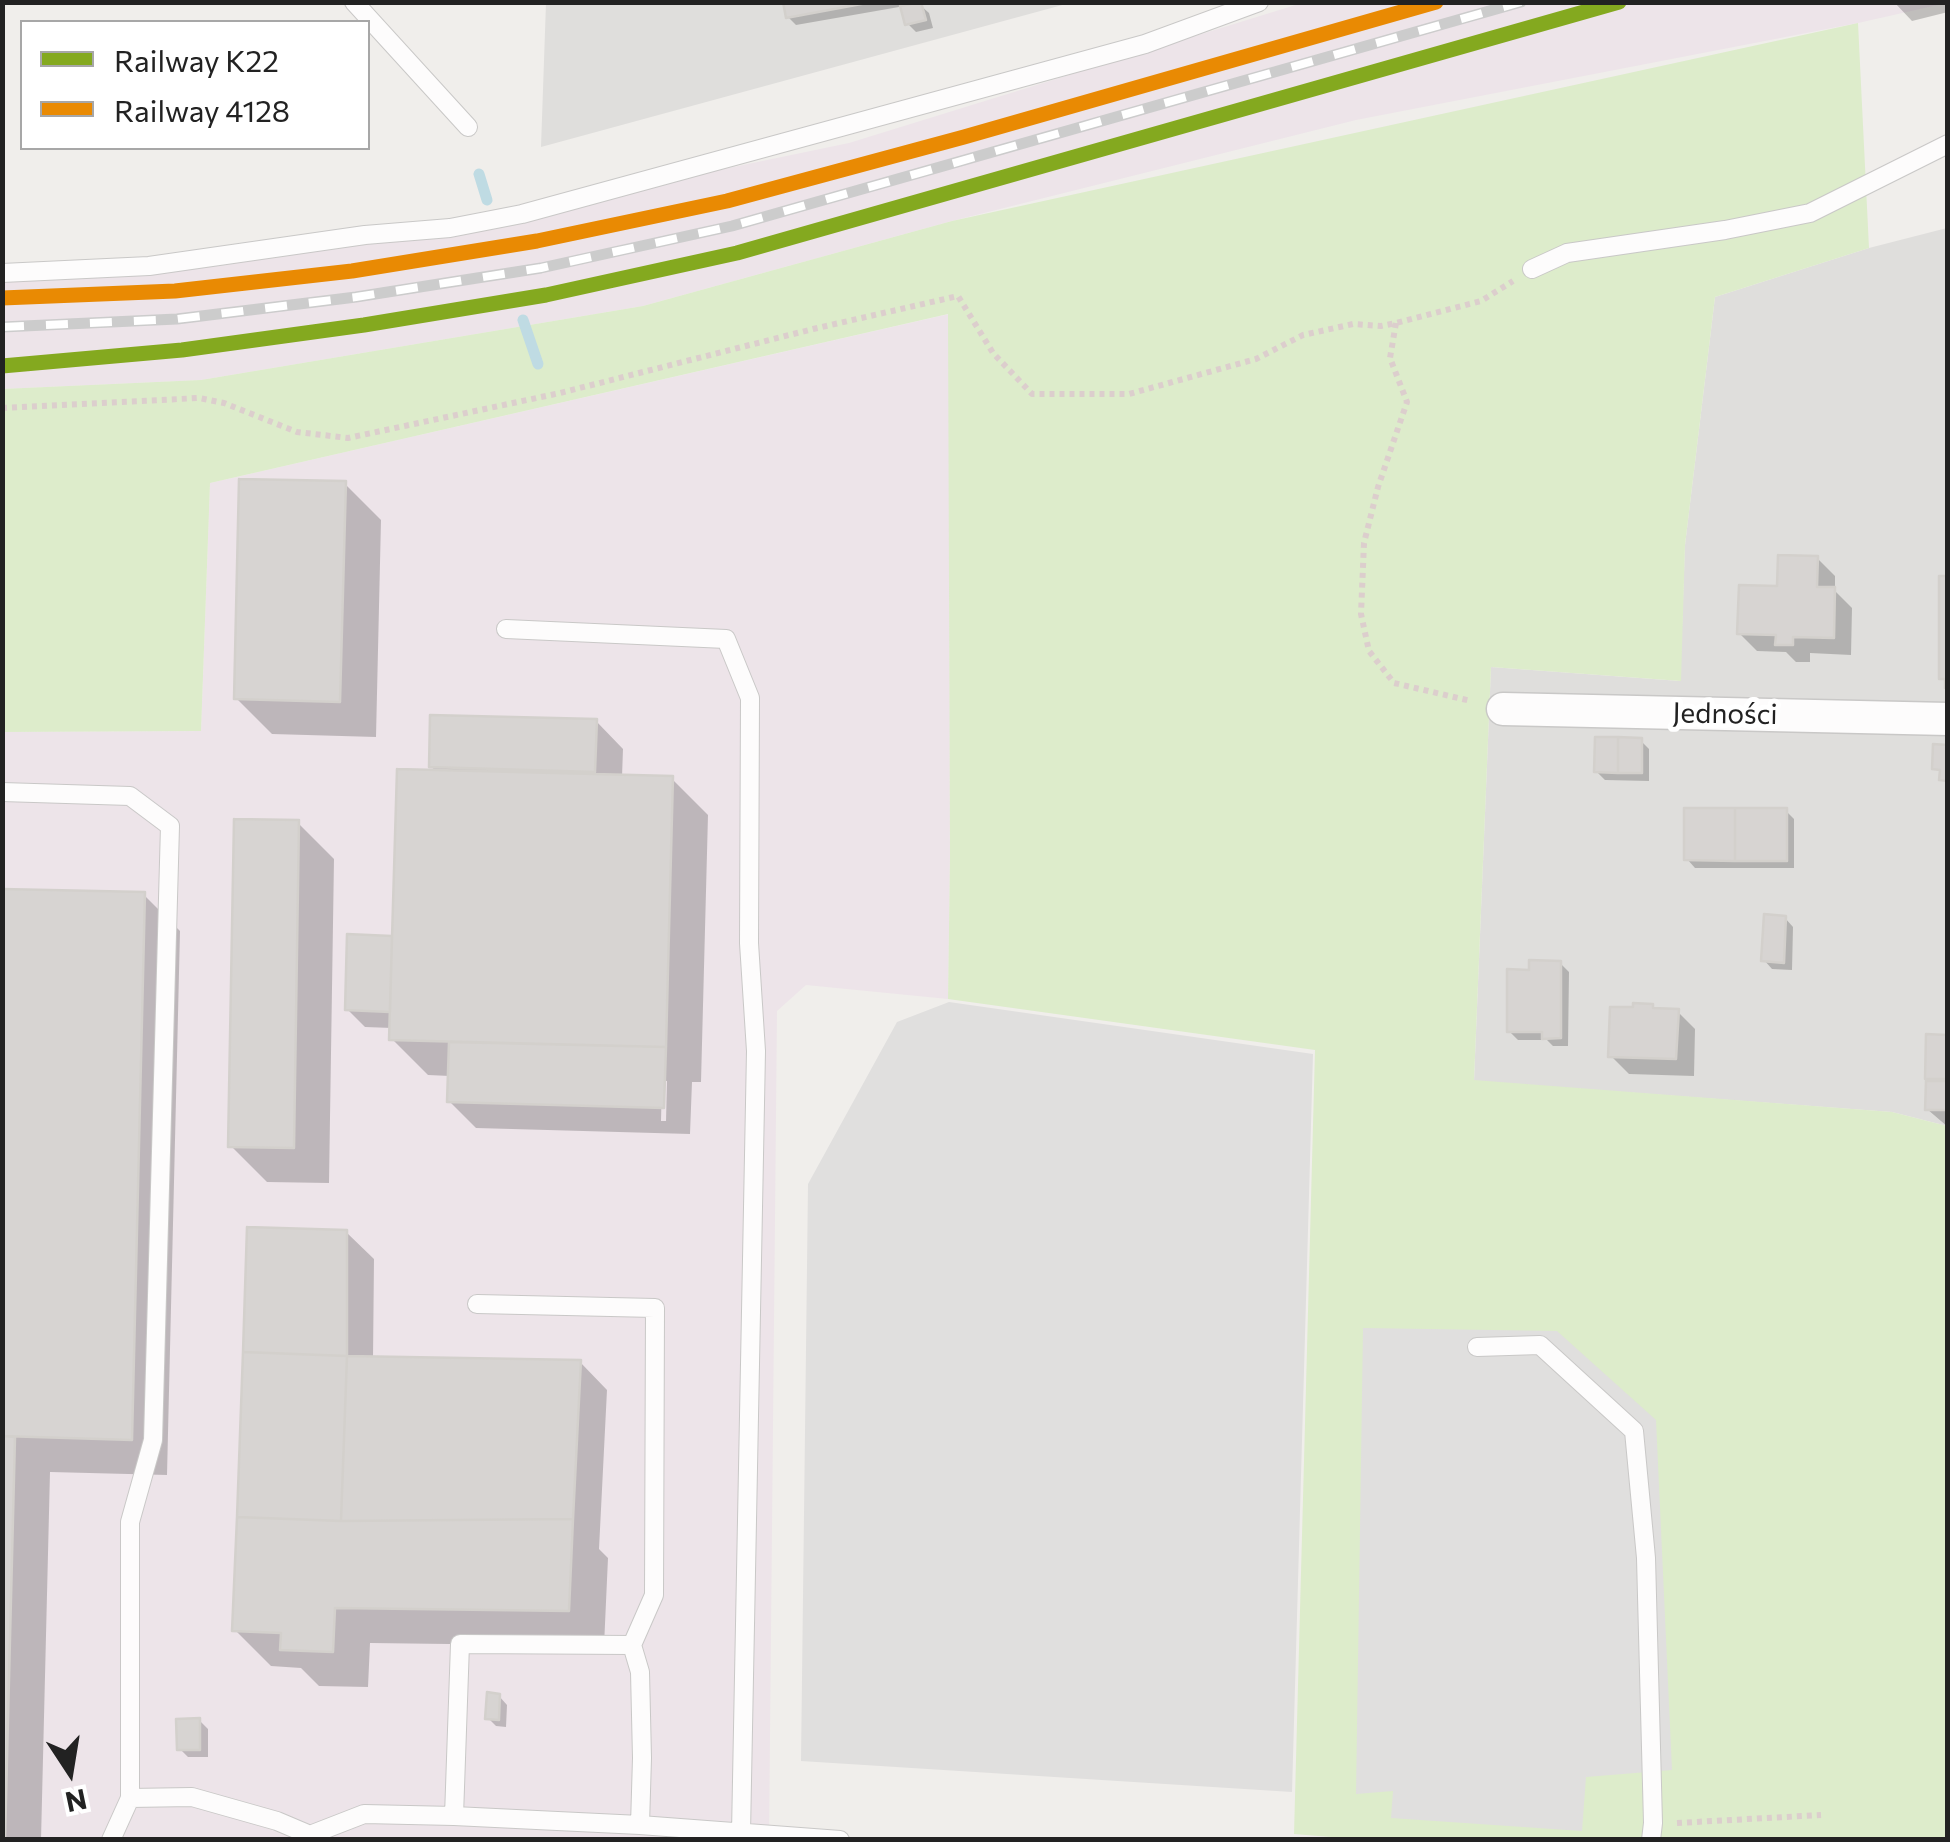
<!DOCTYPE html>
<meta charset="utf-8">
<style>
body{margin:0}
#map{position:relative;width:1950px;height:1842px;overflow:hidden;background:#f0eeeb;font-family:Commissioner,sans-serif}
canvas{display:block}
.frame{position:absolute;inset:0;border:5px solid #222;pointer-events:none}
.legend{position:absolute;left:20px;top:20px;width:350px;height:130px;box-sizing:border-box;background:#fff;border:2px solid #a7a7a7;margin:0;padding:12px 18px;list-style:none;font-size:30px;color:#222}
.legend li{display:flex;align-items:center;gap:20px;height:50px}
.legend b{width:50px;border:2px solid #a7a7a7}
.north{position:absolute;left:20px;top:1722px;width:100px;height:100px;-webkit-text-stroke:8px #fff;paint-order:stroke;rotate:168deg;font-size:28px;font-weight:700;line-height:40px;text-align:center;color:#222}
.north::after{content:'';display:block;margin:auto;width:35px;height:45px;background:#222;clip-path:polygon(50% 0,100% 100%,50% 72%,0 100%)}
</style>
<div id="map">
<canvas width="1950" height="1842"></canvas>
<div class="frame"></div>
<ul class="legend">
<li><b style="height:12px;background:#84a91f"></b>Railway K22</li>
<li><b style="height:12px;background:#e98a03"></b>Railway 4128</li>
</ul>
<div class="north">N</div>
</div>
<script>
const context = document.querySelector('canvas').getContext('2d');
context.lineJoin = 'round';
function paint(path, color) { context.fillStyle = color; context.fill(path, 'evenodd'); }
const shape = rows => new Path2D(rows.map(r => 'M' + r).join(''));
function trace(path, color, width, dash) { context.strokeStyle = color; context.lineWidth = width; context.lineCap = dash ? 'butt' : 'round'; context.setLineDash(dash || []); context.stroke(path); }
function write(font, color, halo, rows, align = 'center') {
  context.font = font + ' Commissioner,sans-serif'; context.lineWidth = 10; context.setLineDash([]); context.textBaseline = 'middle'; context.strokeStyle = halo; context.fillStyle = color; for (const [text, x, y, turn = 0] of rows) {
    context.save(); context.translate(x, y); context.rotate((+turn || 0) * Math.PI / 180); context.textAlign = isNaN(turn) ? turn : align; if (halo) context.strokeText(text, 0, 0); context.fillText(text, 0, 0); context.restore();
  }
}
const residential = shape([
 [546,3,1066,3,1066,4,541,147],
 [1947,228,1947,1126,1892,1112,1474,1081,1491,667,1680,681,1685,545,1715,297,1869,248]
]);
const industrial = shape([
 [1302,3,1947,3,1858,23,1356,120,952,221,643,306,201,380,3,389,2,277,411,234,849,143],
 [949,314,950,857,948,999,806,985,777,1011,769,1839,3,1839,2,732,201,731,210,483]
]);
const grass = shape([
 [1858,23,1869,248,1715,297,1685,545,1681,681,1491,667,1474,1080,1892,1112,1947,1126,1947,1839,1368,1840,1294,1834,1315,1050,948,999,950,857,948,314,210,483,201,731,3,732,2,389,201,380,643,306,952,221]
]);
const parking = shape([
 [949,1002,1313,1054,1292,1792,801,1761,808,1184,897,1022],
 [1363,1328,1557,1331,1656,1420,1672,1770,1586,1777,1582,1831,1391,1818,1393,1791,1356,1794]
]);
const shadow = shape([
 [785,2,899,2,899,7,796,25,788,17],
 [1894,2,1948,2,1948,12,1912,21],
 [920,5,929,13,933,28,916,32,908,24],
 [345,484,381,520,376,737,272,734,236,698],
 [1817,558,1835,576,1835,591,1852,608,1851,655,1810,653,1810,662,1796,662,1786,652,1757,651,1739,633],
 [596,721,623,749,622,777,672,779,708,815,701,1082,692,1082,690,1134,476,1128,449,1101,450,1076,428,1075,392,1039,392,1028,365,1027,347,1009,349,937,395,938,437,773,431,766],
 [662,1081,667,1081,666,1121,661,1121],
 [1641,741,1649,749,1649,781,1605,780,1596,771],
 [1786,811,1794,819,1794,868,1695,868,1687,859],
 [298,823,334,859,329,1183,267,1182,231,1146],
 [2,891,144,895,180,931,167,1475,50,1472,41,1840,2,1840],
 [1785,918,1793,927,1792,970,1772,969,1764,960],
 [1560,963,1569,972,1568,1046,1553,1046,1547,1040,1518,1040,1509,1031,1531,972],
 [1652,1006,1656,1011,1677,1011,1695,1029,1694,1076,1629,1074,1611,1056],
 [1946,1037,1948,1039,1948,1127,1927,1109,1933,1084,1927,1078],
 [346,1232,374,1259,373,1359,580,1362,607,1390,599,1549,608,1558,604,1646,370,1643,368,1687,319,1686,301,1668,271,1666,235,1630],
 [499,1696,507,1705,506,1727,496,1726,488,1718],
 [199,1720,208,1729,208,1757,188,1757,179,1748]
]);
const stream = shape([
 [479,174,487,200],
 [523,320,538,364]
]);
const building = shape([
 [783,2,872,2,786,18,783,2],
 [921,2,926,20,905,25,900,6,921,2],
 [239,479,346,481,340,702,234,699,239,479],
 [1778,555,1818,556,1817,587,1835,587,1834,638,1793,637,1793,645,1775,645,1776,635,1737,634,1739,585,1777,586,1778,555],
 [1939,576,1948,576,1948,688,1945,688,1945,679,1939,679,1939,576],
 [430,715,597,719,595,772,429,767,430,715],
 [1595,737,1618,737,1618,773,1594,772,1595,737],
 [1618,737,1642,738,1642,773,1618,773,1618,737],
 [1933,744,1948,745,1948,781,1939,780,1940,770,1932,769,1933,744],
 [397,769,673,776,666,1047,389,1040,397,769],
 [1684,808,1735,808,1735,861,1684,860,1684,808],
 [1735,808,1787,808,1787,861,1735,861,1735,808],
 [234,819,299,820,294,1148,228,1147,234,819],
 [2,889,145,892,132,1440,2,1436,2,889],
 [1764,914,1786,916,1784,963,1761,961,1764,914],
 [347,934,392,936,390,1012,345,1010,347,934],
 [1529,960,1561,961,1561,1038,1542,1039,1542,1032,1507,1032,1507,969,1529,970,1529,960],
 [1633,1003,1653,1004,1653,1008,1679,1009,1676,1059,1608,1057,1610,1007,1633,1007,1633,1003],
 [1926,1034,1947,1035,1948,1079,1925,1079,1926,1034],
 [449,1042,666,1047,664,1108,447,1102,449,1042],
 [1926,1081,1948,1081,1948,1110,1925,1110,1926,1081],
 [247,1227,347,1230,347,1356,243,1352,247,1227],
 [243,1352,347,1356,341,1521,237,1517,243,1352],
 [347,1356,581,1360,573,1519,341,1521,347,1356],
 [2,1436,15,1437,5,1840,2,1840,2,1436],
 [237,1517,341,1521,573,1519,569,1611,335,1608,333,1652,280,1650,281,1633,232,1631,237,1517],
 [487,1692,500,1694,499,1720,485,1719,487,1692],
 [200,1718,200,1750,177,1750,176,1719,200,1718]
]);
const path = shape([
 [1396,323,1390,358,1407,402,1378,487,1364,543,1361,614,1369,651,1394,683,1471,701],
 [2,408,199,398,224,403,297,432,348,438,560,393,813,329,958,296,993,353,1032,394,1129,394,1256,359,1303,335,1353,324,1381,326,1396,323,1481,301,1513,281],
 [1677,1823,1821,1815]
]);
const service = shape([
 [354,2,468,127],
 [1532,269,1567,253,1725,230,1810,213,1948,144],
 [2,273,149,266,365,235,450,228,522,214,1145,44,1259,2],
 [506,629,726,639,750,698,749,943,756,1051,741,1833],
 [2,792,130,796,170,826,153,1440,130,1522,130,1798,111,1840],
 [1477,1347,1540,1345,1634,1431,1646,1558,1653,1823,1651,1840],
 [632,1645,640,1672,642,1758,640,1825],
 [130,1798,192,1797,277,1821,310,1835],
 [454,1816,460,1644,632,1645,654,1595,655,1308,477,1304],
 [307,1840,310,1835,364,1814,454,1816,640,1825,840,1840]
]);
const minor = shape([
 [1503,709,1948,719]
]);
const rail = shape([
 [2,327,177,319,356,297,541,268,732,226,1521,2]
]);
const rail1 = shape([
 [2,366,182,350,364,325,546,295,737,253,1619,2]
]);
const rail2 = shape([
 [2,298,175,291,352,271,537,241,727,201,964,137,1436,2]
]);
const streetNames = [
 ["Jedności",1725,714,1]
];
paint(residential, '#dfdedc');
paint(industrial, '#ede4e9');
paint(grass, '#ddeccb');
paint(parking, '#e0dfde');
paint(shadow, '#0003');
trace(stream, '#bfdbe3', 11);
paint(building, '#d7d4d2');
trace(building, '#d3d0cc', 2.5);
trace(service, '#c9c8c7', 20);
trace(minor, '#c9c8c7', 35);
trace(path, '#dccecd', 6, [5, 5]);
trace(service, '#fdfcfc', 18);
trace(minor, '#fdfcfc', 32);
trace(rail, '#ccc', 11);
trace(rail, '#fff', 8, [22]);
trace(rail1, '#84a91f', 15);
trace(rail2, '#e98a03', 15);
write('28px', '#222', '#fff', streetNames);
</script>
